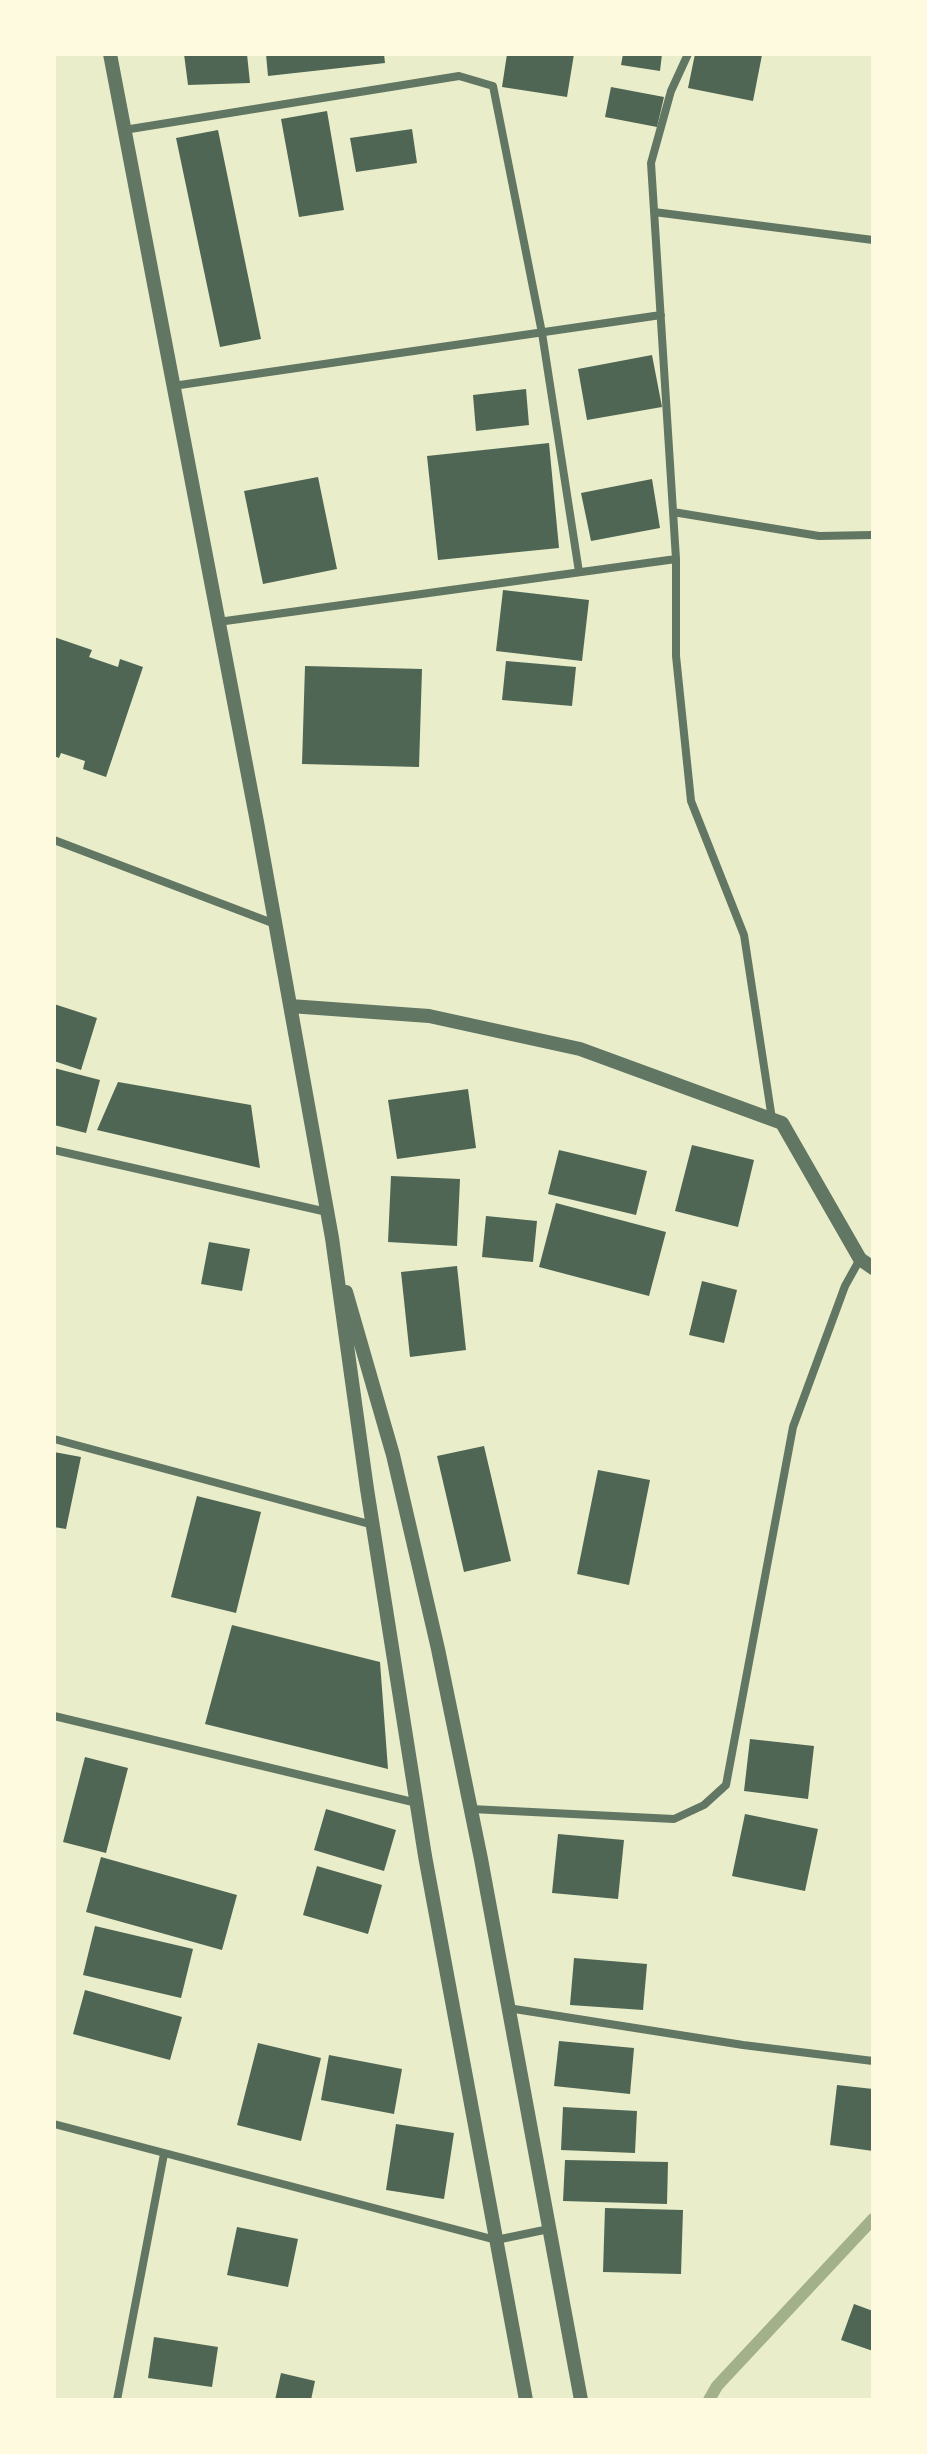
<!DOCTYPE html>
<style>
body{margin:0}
#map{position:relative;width:927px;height:2454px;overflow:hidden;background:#e9edc9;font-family:Signika,sans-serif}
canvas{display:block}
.frame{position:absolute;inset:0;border:56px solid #fefae0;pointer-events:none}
</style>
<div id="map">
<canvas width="927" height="2454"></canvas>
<div class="frame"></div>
</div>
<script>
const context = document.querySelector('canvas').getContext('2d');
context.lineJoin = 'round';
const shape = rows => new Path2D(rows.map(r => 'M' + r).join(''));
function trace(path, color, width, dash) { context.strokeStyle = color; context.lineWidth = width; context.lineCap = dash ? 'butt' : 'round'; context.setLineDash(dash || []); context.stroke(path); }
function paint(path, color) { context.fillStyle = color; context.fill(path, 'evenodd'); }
const stream = shape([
 [709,2400,717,2386,873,2219]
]);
const building = shape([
 [184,54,247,54,250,83,188,85],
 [266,54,384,54,385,63,268,76],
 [507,54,574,54,567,97,502,87],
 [623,54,662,54,660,71,621,65],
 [695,54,762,55,753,101,688,88],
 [611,87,664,97,657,127,605,117],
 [327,111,344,210,299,217,281,119],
 [412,129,417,163,356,172,350,138],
 [218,130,261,339,220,347,176,138],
 [652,355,662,407,587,420,578,369],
 [526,389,529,425,476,431,473,395],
 [549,443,559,548,438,560,427,456],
 [318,477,337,569,263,584,244,491],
 [652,479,660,528,591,541,581,493],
 [503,590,589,600,582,661,496,651],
 [54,637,92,650,89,657,118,667,120,659,143,667,106,777,83,769,85,761,61,753,59,758,54,756],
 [506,661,576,667,572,706,502,700],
 [305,666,422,669,419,767,302,764],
 [54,1004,97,1018,81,1070,54,1061],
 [54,1068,100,1080,86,1133,54,1125],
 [118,1082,251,1105,260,1168,97,1130],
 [468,1089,476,1148,397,1159,388,1100],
 [692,1145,754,1160,738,1227,675,1211],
 [559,1150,647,1171,636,1215,548,1194],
 [391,1176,460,1179,457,1246,388,1242],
 [556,1203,666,1232,649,1296,539,1267],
 [486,1216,537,1221,533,1262,482,1257],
 [209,1242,250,1249,242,1291,201,1284],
 [457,1266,466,1350,410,1357,401,1272],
 [702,1281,737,1290,724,1343,689,1335],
 [484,1446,511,1561,464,1572,437,1456],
 [54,1452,81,1457,66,1529,54,1527],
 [598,1470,650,1480,629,1585,577,1574],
 [197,1496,261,1512,236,1613,171,1597],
 [232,1625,380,1662,388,1769,205,1724],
 [750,1739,814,1746,808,1799,744,1791],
 [85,1757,128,1768,106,1853,63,1842],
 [326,1809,396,1830,384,1871,314,1850],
 [745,1814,818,1829,805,1891,732,1876],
 [558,1834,624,1840,618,1899,552,1893],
 [101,1857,237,1895,222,1950,86,1912],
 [317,1866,382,1885,368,1934,303,1915],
 [95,1926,193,1949,181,1998,83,1975],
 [574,1958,647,1964,643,2010,570,2005],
 [85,1990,182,2017,170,2060,73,2034],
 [559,2041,634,2048,630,2094,554,2086],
 [258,2043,321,2058,301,2141,237,2125],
 [329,2055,402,2069,394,2114,321,2100],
 [837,2085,873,2089,873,2151,830,2145],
 [563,2107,637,2111,635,2153,561,2150],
 [396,2124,454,2133,444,2199,386,2190],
 [565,2160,668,2162,667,2204,563,2201],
 [605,2208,683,2210,681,2274,603,2272],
 [237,2227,298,2239,288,2287,227,2275],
 [854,2304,873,2311,873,2351,841,2340],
 [154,2337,218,2347,212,2387,148,2378],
 [281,2373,315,2381,311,2400,275,2400]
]);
const minor = shape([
 [688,54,671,91,651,163,676,559,676,656,691,801,744,935,772,1119],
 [124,130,459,76,493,86,542,333,579,572],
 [654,212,873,240],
 [173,386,661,315],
 [673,512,819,536,872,535],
 [218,622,676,559],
 [54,840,275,924],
 [54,1150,327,1212],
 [54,1439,373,1525],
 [54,1716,417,1803],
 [471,1809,674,1819,704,1805,726,1785,793,1427,845,1286,860,1259],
 [508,2008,743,2045,873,2061],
 [54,2124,496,2240,549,2229],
 [117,2400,164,2154]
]);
const tertiary = shape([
 [110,54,257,822,332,1238,367,1489,425,1856,526,2400],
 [290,1006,429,1016,580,1049,782,1123,860,1259,873,1268],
 [346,1292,393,1455,438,1649,481,1859,581,2400]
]);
trace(stream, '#a3b18a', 12);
paint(building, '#4f6655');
trace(minor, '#617663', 8);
trace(tertiary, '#617663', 14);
</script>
